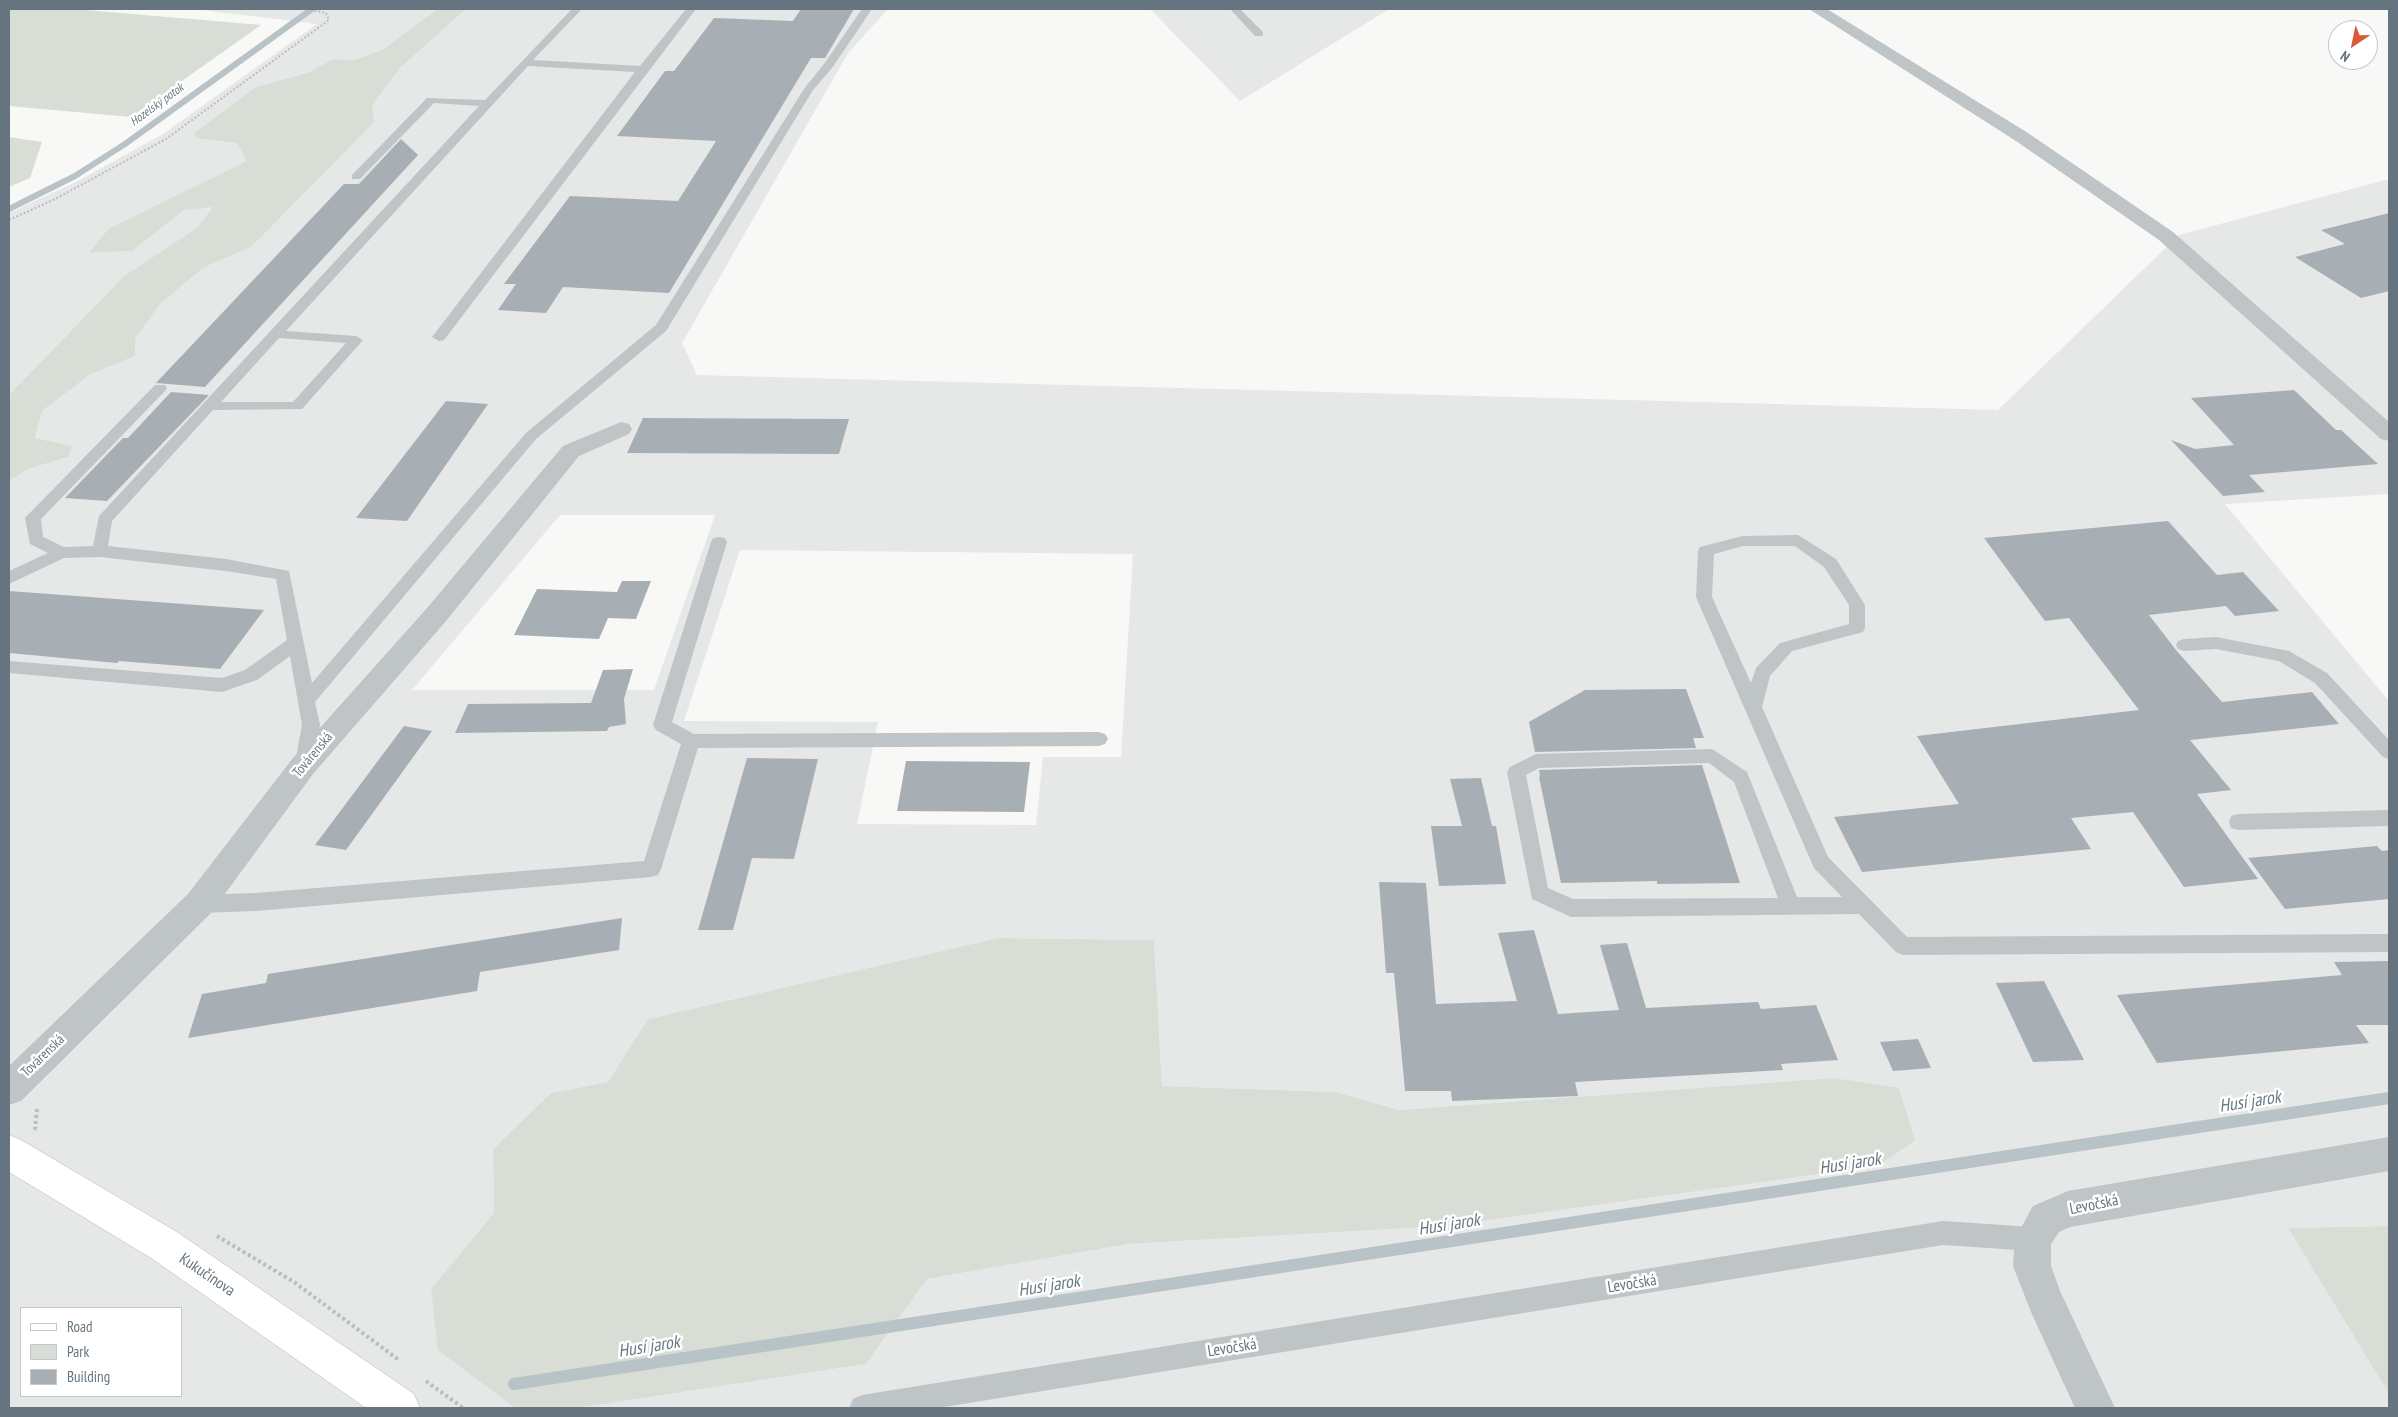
<!DOCTYPE html>
<meta charset="utf-8">
<style>
body{margin:0}
#map{position:relative;width:2398px;height:1417px;overflow:hidden;background:#f8f8f6;font-family:"PT Sans Narrow",sans-serif}
canvas{display:block}
.frame{position:absolute;inset:0;border:10px solid #65747f;pointer-events:none}
.legend{position:absolute;left:20px;top:1307px;width:162px;height:90px;box-sizing:border-box;background:#fff;border:1px solid #c1c7cc;margin:0;padding:6px 9px;list-style:none;font-size:15px;color:#65747f}
.legend li{display:flex;align-items:center;gap:10px;height:25px}
.legend b{width:25px;border:1px solid #c1c7cc}
.north{position:absolute;left:2328px;top:20px;width:50px;height:50px;box-sizing:border-box;background:#fff;border:1px solid #c1c7cc;border-radius:50%;rotate:214deg;font-size:14px;font-weight:700;line-height:20px;text-align:center;color:#65747f}
.north::after{content:'';display:block;margin:auto;width:18px;height:22px;background:#d95b36;clip-path:polygon(50% 0,100% 100%,50% 72%,0 100%)}
</style>
<div id="map">
<canvas width="2398" height="1417"></canvas>
<div class="frame"></div>
<ul class="legend">
<li><b style="height:6px;background:#fff"></b>Road</li>
<li><b style="height:14px;background:#d8ddd6"></b>Park</li>
<li><b style="height:14px;background:#a7afb5"></b>Building</li>
</ul>
<div class="north">N</div>
</div>
<script>
const context = document.querySelector('canvas').getContext('2d');
context.lineJoin = 'round';
function paint(path, color) { context.fillStyle = color; context.fill(path, 'evenodd'); }
const shape = rows => new Path2D(rows.map(r => 'M' + r).join(''));
function trace(path, color, width, dash) { context.strokeStyle = color; context.lineWidth = width; context.lineCap = dash ? 'butt' : 'round'; context.setLineDash(dash || []); context.stroke(path); }
function write(font, color, halo, rows, align = 'center') {
  context.font = font + ' "PT Sans Narrow",sans-serif'; context.lineWidth = 5; context.setLineDash([]); context.textBaseline = 'middle'; context.strokeStyle = halo; context.fillStyle = color; for (const [text, x, y, turn = 0] of rows) {
    context.save(); context.translate(x, y); context.rotate((+turn || 0) * Math.PI / 180); context.textAlign = isNaN(turn) ? turn : align; if (halo) context.strokeText(text, 0, 0); context.fillText(text, 0, 0); context.restore();
  }
}
const built = shape([
 [193,9,437,9,384,49,354,60,333,59,307,73,256,87,201,139,237,143,248,161,108,229,89,253,132,251,184,210,212,206,198,227,124,276,9,395,9,213,76,182,163,134,317,24],
 [466,9,888,9,848,53,682,343,697,375,1998,410,2179,235,2389,179,2389,494,2225,504,2389,701,2389,1226,2288,1228,2389,1394,2389,1408,578,1408,866,1364,927,1279,1128,1244,1446,1226,1878,1166,1915,1141,1833,1078,1399,1110,1336,1092,1162,1086,1154,940,998,938,648,1019,608,1082,551,1093,493,1149,494,1213,431,1289,439,1350,515,1408,9,1408,9,481,28,469,68,457,73,446,35,438,42,411,91,374,135,356,135,339,160,304,203,268,251,247,372,105,400,68],
 [560,515,715,515,654,690,412,690],
 [740,550,1133,554,1121,757,1043,757,1036,825,857,824,878,722,684,721],
 [21,1308,181,1308,181,1396,21,1396],
 [1150,9,1389,9,1240,101]
]);
const green = shape([
 [9,9,74,9,261,25,131,117,9,106],
 [437,9,466,9,400,68,372,105,374,122,251,247,203,268,160,304,135,339,135,356,91,374,42,411,35,438,73,446,68,457,28,469,9,481,9,395,124,276,198,227,212,207,184,210,132,251,89,253,108,229,247,161,237,143,201,139,193,134,256,87,307,73,333,59,354,60,384,49],
 [9,137,42,142,30,178,9,187],
 [998,938,1154,940,1162,1086,1336,1092,1399,1110,1833,1078,1899,1088,1915,1141,1878,1166,1446,1226,1128,1244,927,1279,866,1364,578,1408,515,1408,438,1350,431,1289,494,1213,493,1149,551,1093,608,1082,648,1019],
 [2389,1226,2389,1394,2288,1228]
]);
const streamFar1 = shape([
 [9,209,75,176,125,144,312,9]
]);
const stream = shape([
 [514,1384,2389,1098]
]);
const building = shape([
 [801,9,854,9,825,58,811,58,669,293,563,287,546,313,498,310,516,284,504,284,570,196,678,201,716,141,617,136,665,71,674,71,714,18,793,21],
 [401,139,418,155,205,387,156,383,344,184,359,184],
 [2389,213,2389,291,2361,298,2295,257,2345,244,2321,230],
 [2294,390,2336,430,2341,430,2378,464,2249,475,2265,492,2223,496,2171,440,2195,449,2234,445,2191,398],
 [171,392,209,395,107,501,65,498,123,438,128,438],
 [446,401,488,404,407,521,356,518],
 [643,418,849,419,839,454,627,453],
 [2168,521,2217,575,2243,572,2279,611,2235,616,2226,606,2149,615,2176,650,2222,702,2312,692,2339,724,2190,740,2231,790,2197,794,2258,879,2184,887,2133,812,2071,818,2091,849,1862,872,1834,817,1959,804,1917,736,2139,710,2069,618,2045,621,1984,538],
 [622,581,651,581,636,619,608,618,599,639,514,635,537,589,617,592],
 [9,591,264,610,220,669,119,661,117,663,9,653],
 [633,669,624,699,626,724,609,727,607,731,455,733,468,704,591,703,603,670],
 [1686,689,1704,738,1693,738,1696,748,1535,752,1529,722,1585,690],
 [404,726,432,731,346,850,315,845],
 [747,758,818,759,794,859,752,858,733,930,698,930],
 [906,761,1030,762,1024,812,897,811],
 [1702,765,1740,883,1657,884,1657,881,1561,883,1539,777,1540,777,1539,770],
 [1481,778,1492,826,1496,826,1506,884,1439,886,1431,826,1462,826,1450,779],
 [2377,846,2382,851,2389,850,2389,899,2285,909,2248,858],
 [1379,882,1426,883,1436,1004,1517,1001,1498,933,1534,930,1558,1014,1619,1010,1600,945,1627,943,1646,1008,1758,1002,1761,1009,1816,1005,1838,1060,1781,1064,1783,1070,1575,1082,1578,1096,1452,1101,1451,1091,1405,1091,1394,973,1386,973],
 [622,918,619,950,480,972,477,991,188,1038,202,994,266,983,268,974],
 [2389,961,2389,1025,2356,1025,2369,1043,2157,1063,2117,995,2342,975,2334,962],
 [2044,981,2084,1060,2033,1062,1996,983],
 [1918,1039,1931,1068,1893,1071,1880,1042]
]);
const pathFar1 = shape([
 [9,220,53,200,166,139,329,20,326,13,307,9]
]);
const path = shape([
 [37,1109,35,1128,37,1129],
 [217,1236,294,1282,399,1360],
 [426,1381,463,1408]
]);
const lane = shape([
 [572,9,582,9,533,60,640,66,686,9,696,9,444,340,439,341,432,337,635,72,528,66,286,331,356,336,363,340,302,409,213,410,112,521,108,546,226,559,289,571,312,683,526,433,656,325,804,89,824,64,862,9,872,9,832,68,813,90,666,331,536,439,315,702,320,725,310,768,304,770,298,768,295,763,302,725,290,656,257,680,222,692,9,673,9,661,222,678,245,670,287,640,276,579,226,571,100,557,64,558,9,584,9,571,48,553,30,544,25,518,155,385,165,385,167,388,165,391,41,519,43,537,64,547,93,546,99,516,479,106,434,103,360,179,352,179,352,175,427,98,485,100,572,9],
 [279,338,346,343,293,402,221,402,279,338],
 [1230,9,1240,9,1263,32,1263,36,1255,36,1230,9],
 [1798,535,1836,559,1865,605,1865,628,1863,632,1792,651,1770,676,1762,707,1828,857,1907,937,2389,934,2389,952,1903,955,1896,952,1859,914,1571,917,1532,899,1507,772,1510,767,1536,754,1712,749,1747,772,1797,897,1842,897,1814,868,1696,597,1698,551,1700,547,1743,536,1798,535],
 [1743,546,1795,546,1824,567,1849,605,1849,624,1780,643,1756,668,1751,683,1712,597,1714,554,1743,546],
 [1709,763,1734,782,1778,898,1573,899,1548,888,1526,775,1539,768,1709,763],
 [719,537,725,538,727,542,672,722,694,734,1099,732,1105,734,1108,739,1105,744,1099,746,698,748,661,869,658,875,651,877,256,911,199,913,192,910,189,904,192,898,199,895,256,893,644,861,681,744,656,730,653,725,711,542,713,538,719,537],
 [2216,637,2289,651,2327,673,2389,740,2389,759,2383,757,2315,683,2279,661,2216,649,2184,651,2178,649,2176,645,2178,641,2184,639,2216,637],
 [2389,810,2389,826,2238,830,2231,828,2229,822,2231,816,2238,814,2389,810],
 [1943,1221,2033,1227,2041,1231,2045,1239,2041,1247,2033,1251,1943,1245,938,1408,849,1408,853,1399,862,1395,1943,1221]
]);
const street = shape([
 [1809,9,1827,9,2028,133,2173,232,2389,422,2389,441,2381,439,2159,240,2016,141,1809,9],
 [621,422,629,424,632,429,629,434,579,456,446,621,313,774,210,914,21,1101,9,1105,9,1066,188,894,293,758,428,607,563,446,621,422],
 [2389,1137,2389,1171,2070,1227,2059,1232,2051,1244,2051,1266,2060,1291,2115,1408,2075,1408,2031,1312,2013,1266,2015,1239,2033,1206,2068,1191,2389,1137]
]);
const secondary = shape([
 [9,1135,21,1140,177,1232,414,1394,420,1408,366,1408,151,1258,9,1172,9,1135]
]);
const farWaternames = [
 ["Hozelský potok",157,105,-36]
];
const streetNames = [
 ["Továrenská",313,755,-50],
 ["Továrenská",43,1056,-44]
];
const nearStreetnames = [
 ["Levočská",2094,1205,-11],
 ["Kukučínova",207,1275,34],
 ["Levočská",1632,1284,-9],
 ["Levočská",1232,1348,-9]
];
const nearWaternames = [
 ["Husí jarok",2250,1102,-9],
 ["Husí jarok",1850,1164,-9],
 ["Husí jarok",1449,1225,-9],
 ["Husí jarok",1049,1286,-9],
 ["Husí jarok",649,1347,-9]
];
paint(built, '#e6e7e7');
paint(green, '#d8ddd6');
trace(streamFar1, '#b8c3c7', 6);
trace(stream, '#b8c3c7', 12);
paint(building, '#a7afb5');
trace(secondary, '#b2b8bc', 1);
trace(pathFar1, '#babdbf', 2, [2, 2]);
trace(path, '#babdbf', 4, [3, 3]);
paint(lane, '#bfc4c7');
paint(street, '#bfc4c7');
paint(secondary, '#fff');
write('italic 12px', '#657980', '#fff', farWaternames);
write('14px', '#65747f', '#fff', streetNames);
write('16px', '#65747f', '#fff', nearStreetnames);
write('italic 18px', '#657980', '#fff', nearWaternames);
</script>
